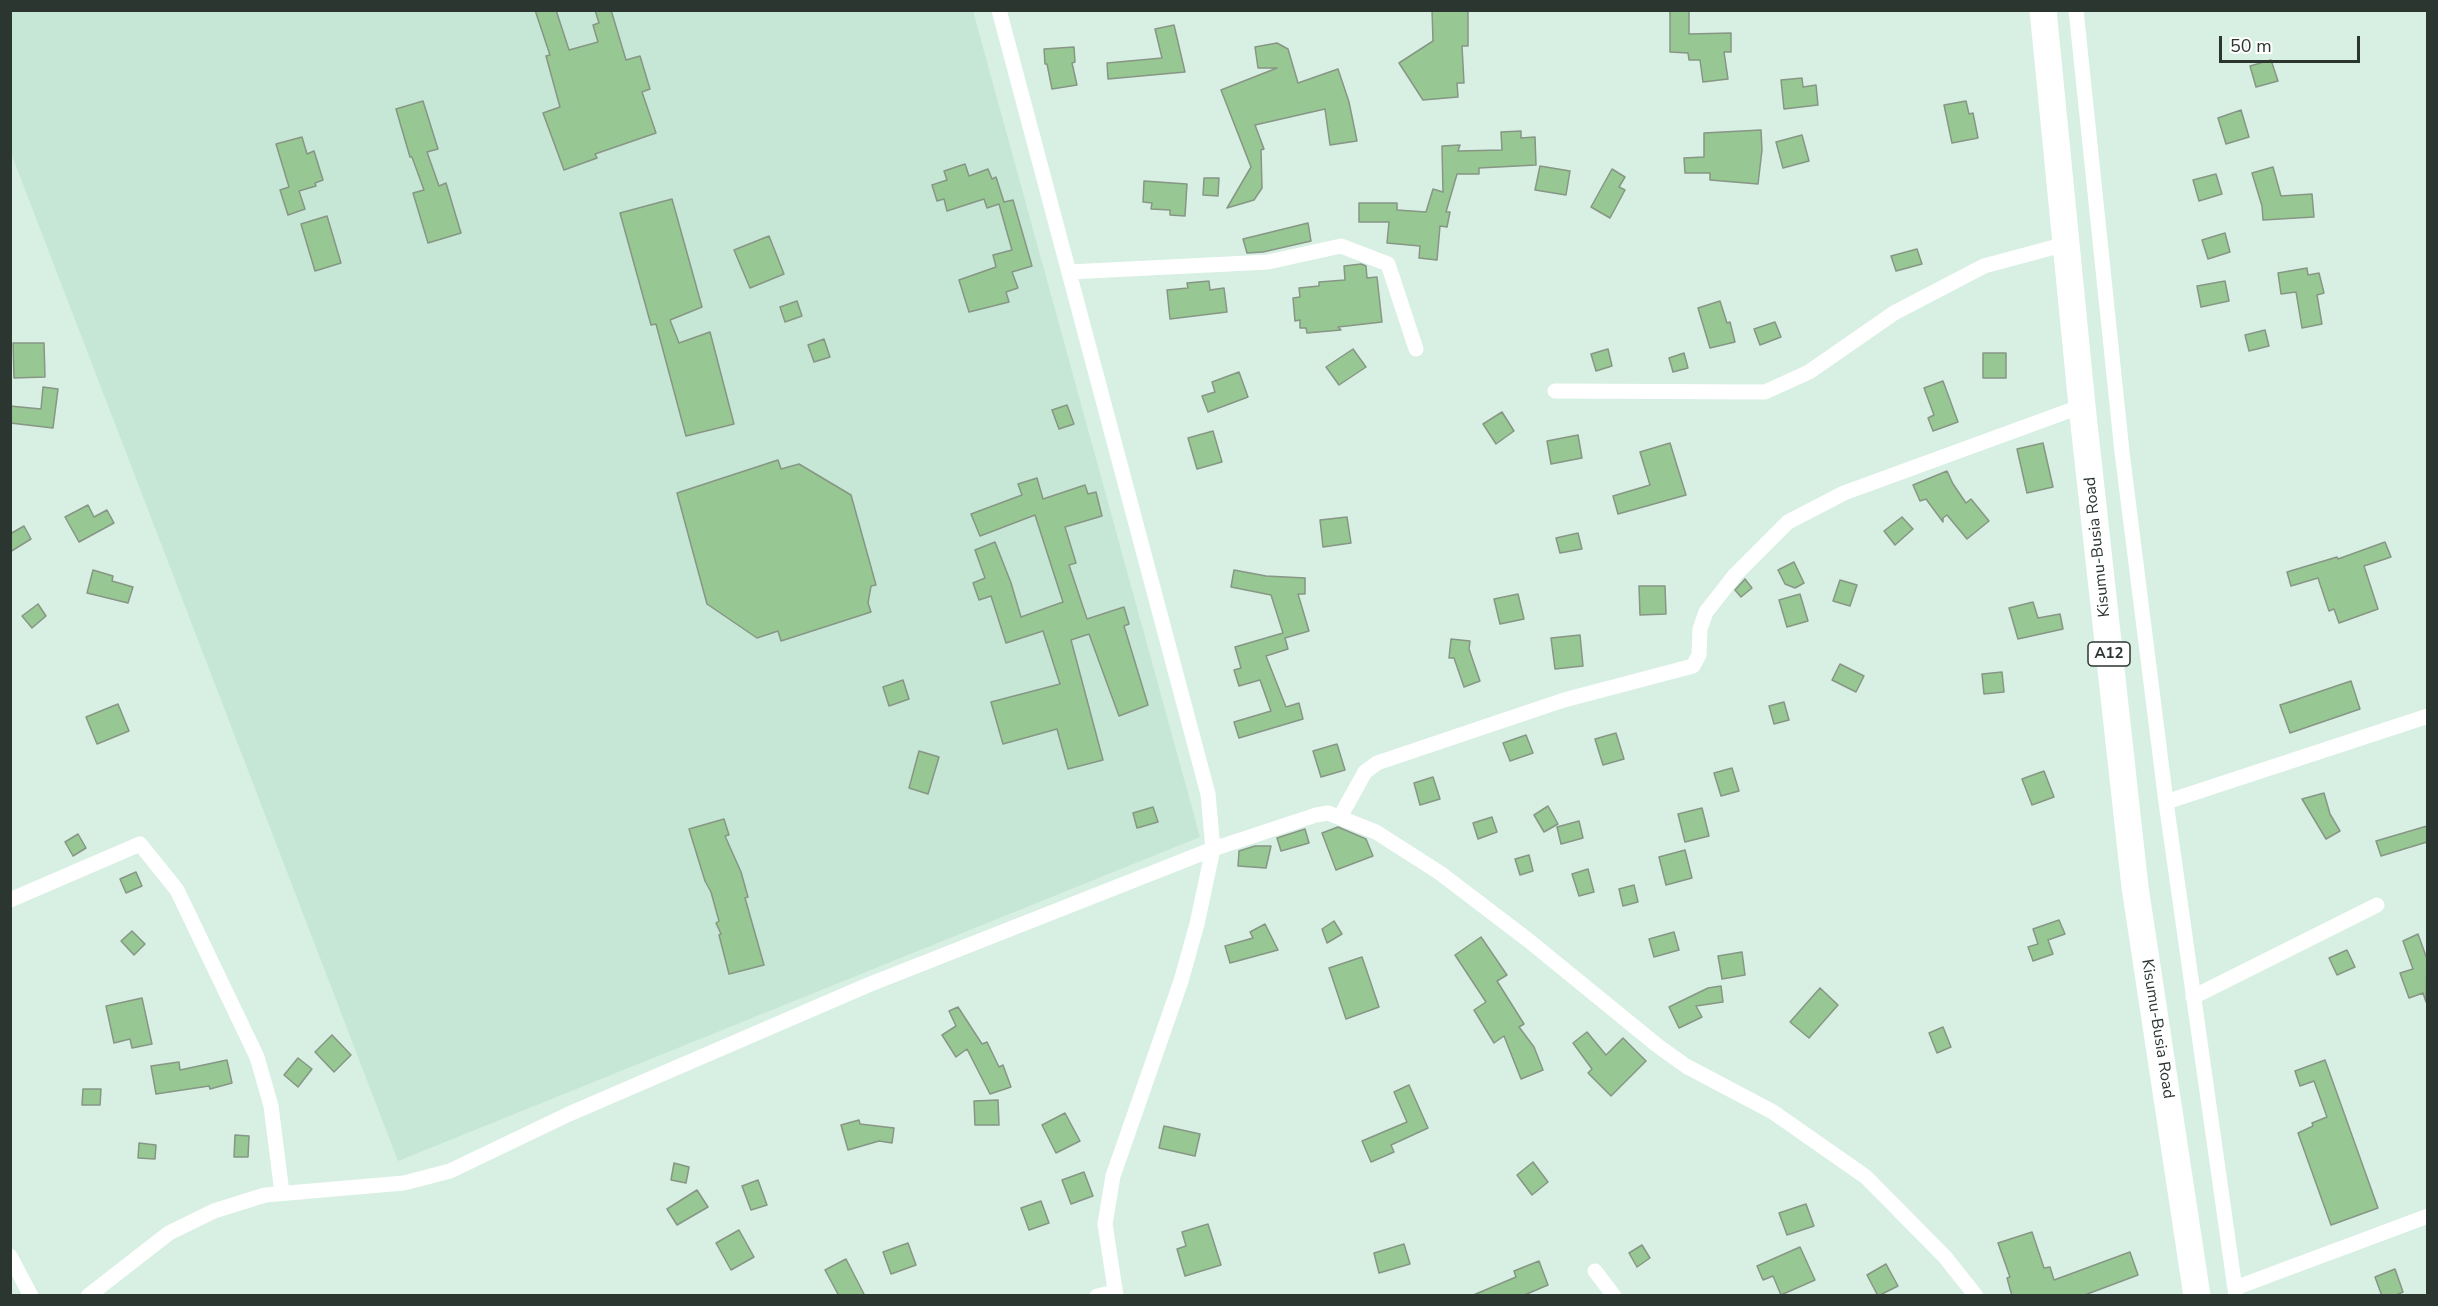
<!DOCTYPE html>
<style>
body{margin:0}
#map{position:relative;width:2438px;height:1306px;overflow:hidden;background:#d7f0e3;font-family:"Nunito Sans",sans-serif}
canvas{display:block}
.frame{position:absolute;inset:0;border:12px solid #2c3631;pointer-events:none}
.scale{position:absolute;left:2219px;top:36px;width:141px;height:27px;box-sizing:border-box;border:3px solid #2c3631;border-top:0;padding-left:8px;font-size:18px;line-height:21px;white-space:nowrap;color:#2c3631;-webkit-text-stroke:4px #fff;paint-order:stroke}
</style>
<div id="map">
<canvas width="2438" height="1306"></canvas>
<div class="frame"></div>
<div class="scale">50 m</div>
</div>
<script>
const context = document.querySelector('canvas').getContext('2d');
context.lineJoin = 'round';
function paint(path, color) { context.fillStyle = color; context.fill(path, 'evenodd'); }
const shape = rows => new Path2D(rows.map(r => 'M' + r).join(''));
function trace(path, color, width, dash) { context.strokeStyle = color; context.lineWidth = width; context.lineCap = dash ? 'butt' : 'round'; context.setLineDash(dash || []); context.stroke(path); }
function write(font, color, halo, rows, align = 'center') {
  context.font = font + ' "Nunito Sans",sans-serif'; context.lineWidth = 6; context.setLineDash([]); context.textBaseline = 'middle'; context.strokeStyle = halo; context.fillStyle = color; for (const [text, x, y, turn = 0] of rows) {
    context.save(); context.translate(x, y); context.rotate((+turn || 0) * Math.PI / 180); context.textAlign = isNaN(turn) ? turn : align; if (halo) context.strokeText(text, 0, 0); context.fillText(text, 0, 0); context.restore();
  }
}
const built = shape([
 [11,11,973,11,1200,837,398,1161,11,153]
]);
const building = shape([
 [535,10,556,10,569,50,598,42,593,25,599,23,595,10,611,10,626,60,640,56,650,89,642,92,656,133,595,154,597,158,564,170,543,113,560,107,546,56,550,55,535,10],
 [1432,10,1468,10,1468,46,1462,46,1464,83,1457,83,1458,97,1423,100,1399,63,1433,41,1432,10],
 [1670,10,1689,10,1689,34,1731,33,1731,52,1724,52,1728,79,1703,82,1700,60,1689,60,1688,53,1670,52,1670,10],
 [1174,25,1185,72,1108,79,1107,63,1162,58,1155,29,1174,25],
 [1277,43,1288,49,1298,83,1338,69,1349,102,1357,141,1330,145,1325,109,1255,125,1264,149,1261,150,1262,188,1254,200,1227,208,1251,167,1221,90,1277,68,1258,68,1255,47,1277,43],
 [1074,47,1075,62,1072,63,1077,85,1052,89,1047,64,1045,64,1044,49,1074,47],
 [2271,60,2278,81,2256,87,2250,66,2271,60],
 [1802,78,1803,87,1816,85,1818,105,1784,109,1781,80,1802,78],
 [423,101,438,149,427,152,439,186,446,183,461,233,428,243,413,193,424,190,412,157,410,157,396,109,423,101],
 [1966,101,1969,114,1973,113,1978,138,1952,143,1944,105,1966,101],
 [2241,110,2249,137,2226,144,2218,118,2241,110],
 [1761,130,1762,150,1758,184,1710,180,1710,173,1685,173,1684,158,1704,157,1704,133,1761,130],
 [1521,131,1521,138,1535,137,1536,165,1479,168,1479,174,1457,174,1446,212,1450,212,1447,227,1440,226,1437,260,1419,258,1420,246,1387,243,1389,222,1359,222,1359,203,1397,203,1397,210,1426,212,1433,189,1443,192,1442,146,1460,145,1458,151,1502,150,1501,132,1521,131],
 [1802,135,1809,161,1783,168,1776,142,1802,135],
 [302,137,307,154,314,151,323,180,315,183,316,186,299,191,305,209,288,215,280,190,289,187,276,144,302,137],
 [965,164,969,176,988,169,992,179,996,177,1004,202,1013,200,1032,266,1012,272,1018,288,1006,292,1009,302,969,312,959,280,996,267,993,255,1012,250,999,204,987,208,984,199,947,211,944,199,937,201,932,185,947,180,944,171,965,164],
 [1540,166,1570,171,1566,195,1535,190,1540,166],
 [2273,167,2281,196,2312,194,2314,217,2263,220,2262,206,2252,173,2273,167],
 [1612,169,1625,177,1619,187,1625,190,1610,218,1591,207,1612,169],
 [2216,174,2222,194,2199,201,2193,180,2216,174],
 [1204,178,1219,178,1218,196,1203,195,1204,178],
 [1144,181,1187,184,1185,216,1170,215,1170,210,1151,209,1152,203,1143,202,1144,181],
 [672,199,702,307,670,320,679,343,710,332,734,424,686,436,656,324,651,325,620,213,672,199],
 [327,216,341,263,315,271,301,224,327,216],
 [1308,223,1311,241,1263,252,1247,253,1243,239,1308,223],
 [2225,233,2230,252,2208,259,2202,240,2225,233],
 [769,236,784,274,750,288,734,250,769,236],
 [1917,249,1922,264,1896,271,1891,256,1917,249],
 [1361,264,1366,266,1367,278,1377,277,1382,322,1338,327,1341,330,1307,333,1306,328,1300,328,1300,320,1295,321,1293,298,1300,297,1299,288,1319,286,1319,282,1345,280,1344,266,1361,264],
 [2307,268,2308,275,2319,273,2324,293,2317,295,2322,324,2302,328,2296,292,2281,294,2278,273,2307,268],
 [1209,281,1210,290,1224,288,1227,312,1170,319,1167,290,1188,288,1187,283,1209,281],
 [2225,281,2229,301,2201,307,2197,286,2225,281],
 [797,301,802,316,785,322,780,307,797,301],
 [1720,301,1727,323,1730,322,1735,342,1710,348,1698,308,1720,301],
 [1775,322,1781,337,1760,345,1754,329,1775,322],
 [2265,330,2269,346,2249,351,2245,335,2265,330],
 [824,339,830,357,814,362,808,345,824,339],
 [13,343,44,343,45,377,14,378,13,343],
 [1353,349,1366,367,1339,385,1326,367,1353,349],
 [1608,349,1612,366,1596,371,1591,354,1608,349],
 [1684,353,1688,368,1673,372,1669,358,1684,353],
 [1983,353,2006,353,2006,378,1983,378,1983,353],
 [1239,372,1248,397,1208,412,1202,396,1215,392,1212,382,1239,372],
 [1943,381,1958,422,1933,431,1928,418,1934,415,1924,388,1943,381],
 [43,387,58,389,53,428,10,423,10,406,41,409,43,387],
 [1067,405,1074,424,1059,429,1052,410,1067,405],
 [1502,412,1514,431,1496,444,1483,424,1502,412],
 [1213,431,1222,462,1197,469,1188,438,1213,431],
 [1578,435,1582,458,1551,464,1547,441,1578,435],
 [1670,443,1686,495,1618,514,1613,496,1650,485,1640,452,1670,443],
 [2043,443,2053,487,2027,493,2017,449,2043,443],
 [778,460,781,469,799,464,851,495,876,585,871,586,868,603,871,612,781,641,778,631,757,638,707,604,677,493,778,460],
 [1947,471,1953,484,1966,503,1971,499,1989,521,1967,539,1947,515,1943,518,1943,522,1926,499,1920,501,1913,485,1947,471],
 [1037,478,1043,499,1085,485,1088,494,1096,492,1102,516,1065,527,1076,563,1069,565,1087,619,1124,607,1129,624,1124,626,1148,705,1119,716,1089,634,1071,640,1103,760,1068,769,1057,729,1003,744,991,702,1060,684,1043,631,1006,643,991,596,979,600,973,583,985,578,975,550,995,542,1011,583,1021,617,1063,602,1035,515,980,536,971,514,1022,495,1018,484,1037,478],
 [88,505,94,517,107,510,114,523,79,542,65,517,88,505],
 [1347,517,1351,543,1323,547,1320,520,1347,517],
 [1902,517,1913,529,1895,545,1884,531,1902,517],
 [24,526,31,539,10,552,10,534,24,526],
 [1578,533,1582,549,1560,553,1556,538,1578,533],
 [2385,542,2391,557,2364,566,2378,609,2339,623,2334,609,2329,611,2318,578,2291,586,2287,572,2337,557,2338,559,2385,542],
 [1794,562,1804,583,1795,588,1785,584,1778,570,1794,562],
 [93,570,113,576,112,581,133,587,128,603,87,593,93,570],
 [1234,570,1266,576,1305,578,1305,594,1298,594,1309,631,1285,638,1288,649,1266,656,1286,707,1299,703,1303,719,1239,738,1234,722,1271,711,1260,680,1239,686,1234,670,1241,668,1235,647,1283,633,1271,595,1231,587,1234,570],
 [1745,579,1752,588,1741,597,1735,590,1745,579],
 [1840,580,1857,585,1850,606,1833,601,1840,580],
 [1639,586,1665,586,1666,614,1640,615,1639,586],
 [1518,594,1524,619,1500,624,1494,599,1518,594],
 [1800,594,1808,621,1787,627,1779,600,1800,594],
 [2033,602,2038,618,2060,614,2063,629,2018,639,2009,608,2033,602],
 [38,604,46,616,32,628,22,616,38,604],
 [1580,635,1583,666,1555,669,1551,638,1580,635],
 [1451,639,1470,641,1469,649,1480,681,1464,687,1454,658,1449,658,1451,639],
 [1840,664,1864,676,1856,692,1832,680,1840,664],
 [2002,672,2004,692,1984,694,1982,674,2002,672],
 [903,680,909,699,889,706,883,687,903,680],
 [2351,681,2360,709,2290,733,2280,705,2351,681],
 [1784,702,1789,720,1774,724,1769,706,1784,702],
 [118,704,129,731,97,744,86,717,118,704],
 [1616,733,1624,759,1603,765,1595,739,1616,733],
 [1526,735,1533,753,1510,761,1503,743,1526,735],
 [1337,744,1345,770,1321,777,1313,751,1337,744],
 [919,751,939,757,928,794,909,788,919,751],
 [1732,768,1739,791,1721,796,1714,773,1732,768],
 [2044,771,2054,797,2032,805,2022,779,2044,771],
 [1433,777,1440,799,1420,805,1414,783,1433,777],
 [2324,793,2330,814,2340,831,2326,839,2302,799,2324,793],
 [1548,806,1558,824,1544,832,1534,815,1548,806],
 [1153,807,1158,822,1137,828,1133,813,1153,807],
 [1702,808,1709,836,1685,842,1678,814,1702,808],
 [1492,817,1497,832,1478,839,1473,823,1492,817],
 [724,819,729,835,725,836,741,872,748,897,745,898,764,965,729,974,719,935,721,934,716,923,719,921,711,892,705,881,689,829,724,819],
 [1579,821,1583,838,1561,844,1557,827,1579,821],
 [2427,826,2427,842,2381,856,2376,841,2427,826],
 [1338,827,1366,839,1373,856,1336,870,1322,833,1338,827],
 [1305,829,1309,843,1281,851,1277,838,1305,829],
 [78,834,86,848,73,856,65,842,78,834],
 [1255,846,1271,846,1266,868,1238,866,1239,851,1255,846],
 [1685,850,1692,878,1666,885,1659,857,1685,850],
 [1529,855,1533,871,1520,875,1515,859,1529,855],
 [1588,869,1594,892,1579,896,1572,874,1588,869],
 [136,872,142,886,126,893,120,879,136,872],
 [1634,885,1638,902,1623,906,1619,889,1634,885],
 [2059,920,2065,934,2048,940,2053,954,2033,961,2028,947,2038,944,2033,929,2059,920],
 [1334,921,1342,934,1327,943,1322,929,1334,921],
 [1265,924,1278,950,1230,963,1225,946,1253,938,1250,932,1265,924],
 [132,931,145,944,134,955,121,941,132,931],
 [1674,932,1679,950,1654,957,1649,939,1674,932],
 [2418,934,2427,959,2426,1002,2423,993,2409,998,2400,973,2413,969,2403,941,2418,934],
 [1481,937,1507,975,1497,981,1524,1024,1519,1027,1534,1047,1543,1070,1521,1079,1504,1036,1494,1043,1474,1010,1486,1002,1455,955,1481,937],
 [2347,950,2355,967,2337,975,2329,958,2347,950],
 [1742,952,1745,975,1722,979,1718,956,1742,952],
 [1362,957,1379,1007,1346,1019,1329,968,1362,957],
 [1721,986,1723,1002,1696,1006,1702,1017,1679,1028,1669,1007,1708,988,1721,986],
 [1820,988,1838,1005,1809,1038,1790,1022,1820,988],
 [142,998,152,1044,132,1048,130,1039,114,1043,106,1006,142,998],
 [958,1007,982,1044,987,1042,999,1067,1003,1065,1011,1087,990,1094,967,1049,956,1057,942,1035,956,1026,949,1011,958,1007],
 [1943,1027,1951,1047,1937,1053,1929,1033,1943,1027],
 [1587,1032,1606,1055,1623,1038,1646,1061,1611,1096,1588,1073,1592,1069,1573,1043,1587,1032],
 [332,1035,351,1055,334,1072,315,1052,332,1035],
 [298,1058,312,1069,298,1087,284,1075,298,1058],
 [227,1060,232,1083,210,1089,209,1086,156,1094,151,1066,179,1062,180,1070,227,1060],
 [2325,1060,2378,1208,2331,1225,2298,1133,2313,1126,2312,1123,2327,1117,2314,1081,2300,1086,2295,1071,2325,1060],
 [1409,1085,1428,1128,1391,1145,1394,1152,1371,1162,1362,1141,1407,1122,1394,1092,1409,1085],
 [83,1089,101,1089,100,1105,82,1105,83,1089],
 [998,1100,999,1125,975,1125,974,1101,998,1100],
 [1065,1113,1080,1141,1056,1153,1042,1125,1065,1113],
 [859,1120,860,1124,894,1128,892,1143,879,1141,848,1150,841,1125,859,1120],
 [1164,1126,1200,1134,1195,1156,1159,1148,1164,1126],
 [235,1135,249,1136,248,1157,234,1157,235,1135],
 [139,1143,156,1145,155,1159,138,1158,139,1143],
 [1533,1162,1548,1182,1532,1195,1517,1175,1533,1162],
 [674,1163,689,1167,686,1183,671,1180,674,1163],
 [1084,1172,1093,1196,1071,1204,1062,1180,1084,1172],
 [758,1180,767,1205,751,1210,742,1186,758,1180],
 [697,1190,708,1207,677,1225,667,1209,697,1190],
 [1041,1201,1049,1223,1029,1230,1021,1208,1041,1201],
 [1806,1204,1814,1226,1787,1235,1779,1213,1806,1204],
 [1208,1224,1221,1265,1185,1276,1177,1249,1186,1246,1182,1232,1208,1224],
 [739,1230,754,1257,731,1270,716,1243,739,1230],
 [2032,1232,2044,1268,2050,1267,2054,1280,2130,1252,2138,1275,2082,1296,2012,1296,2007,1278,2010,1277,1998,1243,2032,1232],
 [908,1243,916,1265,891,1274,883,1252,908,1243],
 [1404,1244,1410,1264,1379,1273,1374,1253,1404,1244],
 [1642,1245,1650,1258,1637,1267,1629,1253,1642,1245],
 [1800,1247,1815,1280,1781,1295,1773,1276,1763,1280,1757,1266,1800,1247],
 [846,1259,865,1296,839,1296,825,1270,846,1259],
 [1539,1261,1548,1285,1522,1296,1471,1296,1516,1277,1514,1271,1539,1261],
 [1886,1264,1898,1286,1878,1296,1867,1275,1886,1264],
 [2395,1269,2403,1292,2394,1296,2382,1296,2375,1277,2395,1269]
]);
const street = shape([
 [999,10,1208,794,1213,849,1197,924,1181,981,1113,1176,1105,1224,1116,1296],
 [2076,10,2122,452,2166,802,2236,1296],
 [1069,272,1268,262,1341,246,1388,264,1416,349],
 [1555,391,1765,392,1809,372,1894,313,1984,266,2066,244],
 [2166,802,2428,716],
 [1340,817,1365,772,1377,763,1564,700,1693,666,1699,655,1700,629,1706,612,1735,575,1788,522,1844,493,2082,406],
 [10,900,140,844,177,890,257,1057,271,1106,282,1193],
 [2193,997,2377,905],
 [10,1256,31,1296],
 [1595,1271,1614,1296],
 [2235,1288,2428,1216],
 [88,1296,169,1233,214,1211,265,1195,404,1183,450,1171,569,1114,868,985,1213,849,1316,815,1328,813,1376,832,1440,873,1528,940,1658,1046,1686,1066,1773,1112,1866,1177,1945,1257,1976,1296],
 [1097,1296,1115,1292]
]);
const highway = shape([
 [2043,10,2082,406,2135,887,2197,1296]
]);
const shields = [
 [2109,654,42]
];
const shieldNames = [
 ["A12",2109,654]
];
const streetNames = [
 ["Kisumu-Busia Road",2098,547,-96],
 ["Kisumu-Busia Road",2157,1029,81]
];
paint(built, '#c6e6d6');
paint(building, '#97c792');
trace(building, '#879685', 1.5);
trace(street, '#fff', 15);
trace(highway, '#fff', 27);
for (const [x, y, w] of shields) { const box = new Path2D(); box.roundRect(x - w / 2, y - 12, w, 24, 4.5); context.fillStyle = '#fff'; context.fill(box); trace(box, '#2c3631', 1.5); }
write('bold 15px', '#2c3631', null, shieldNames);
write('16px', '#2c3631', '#fff', streetNames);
</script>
